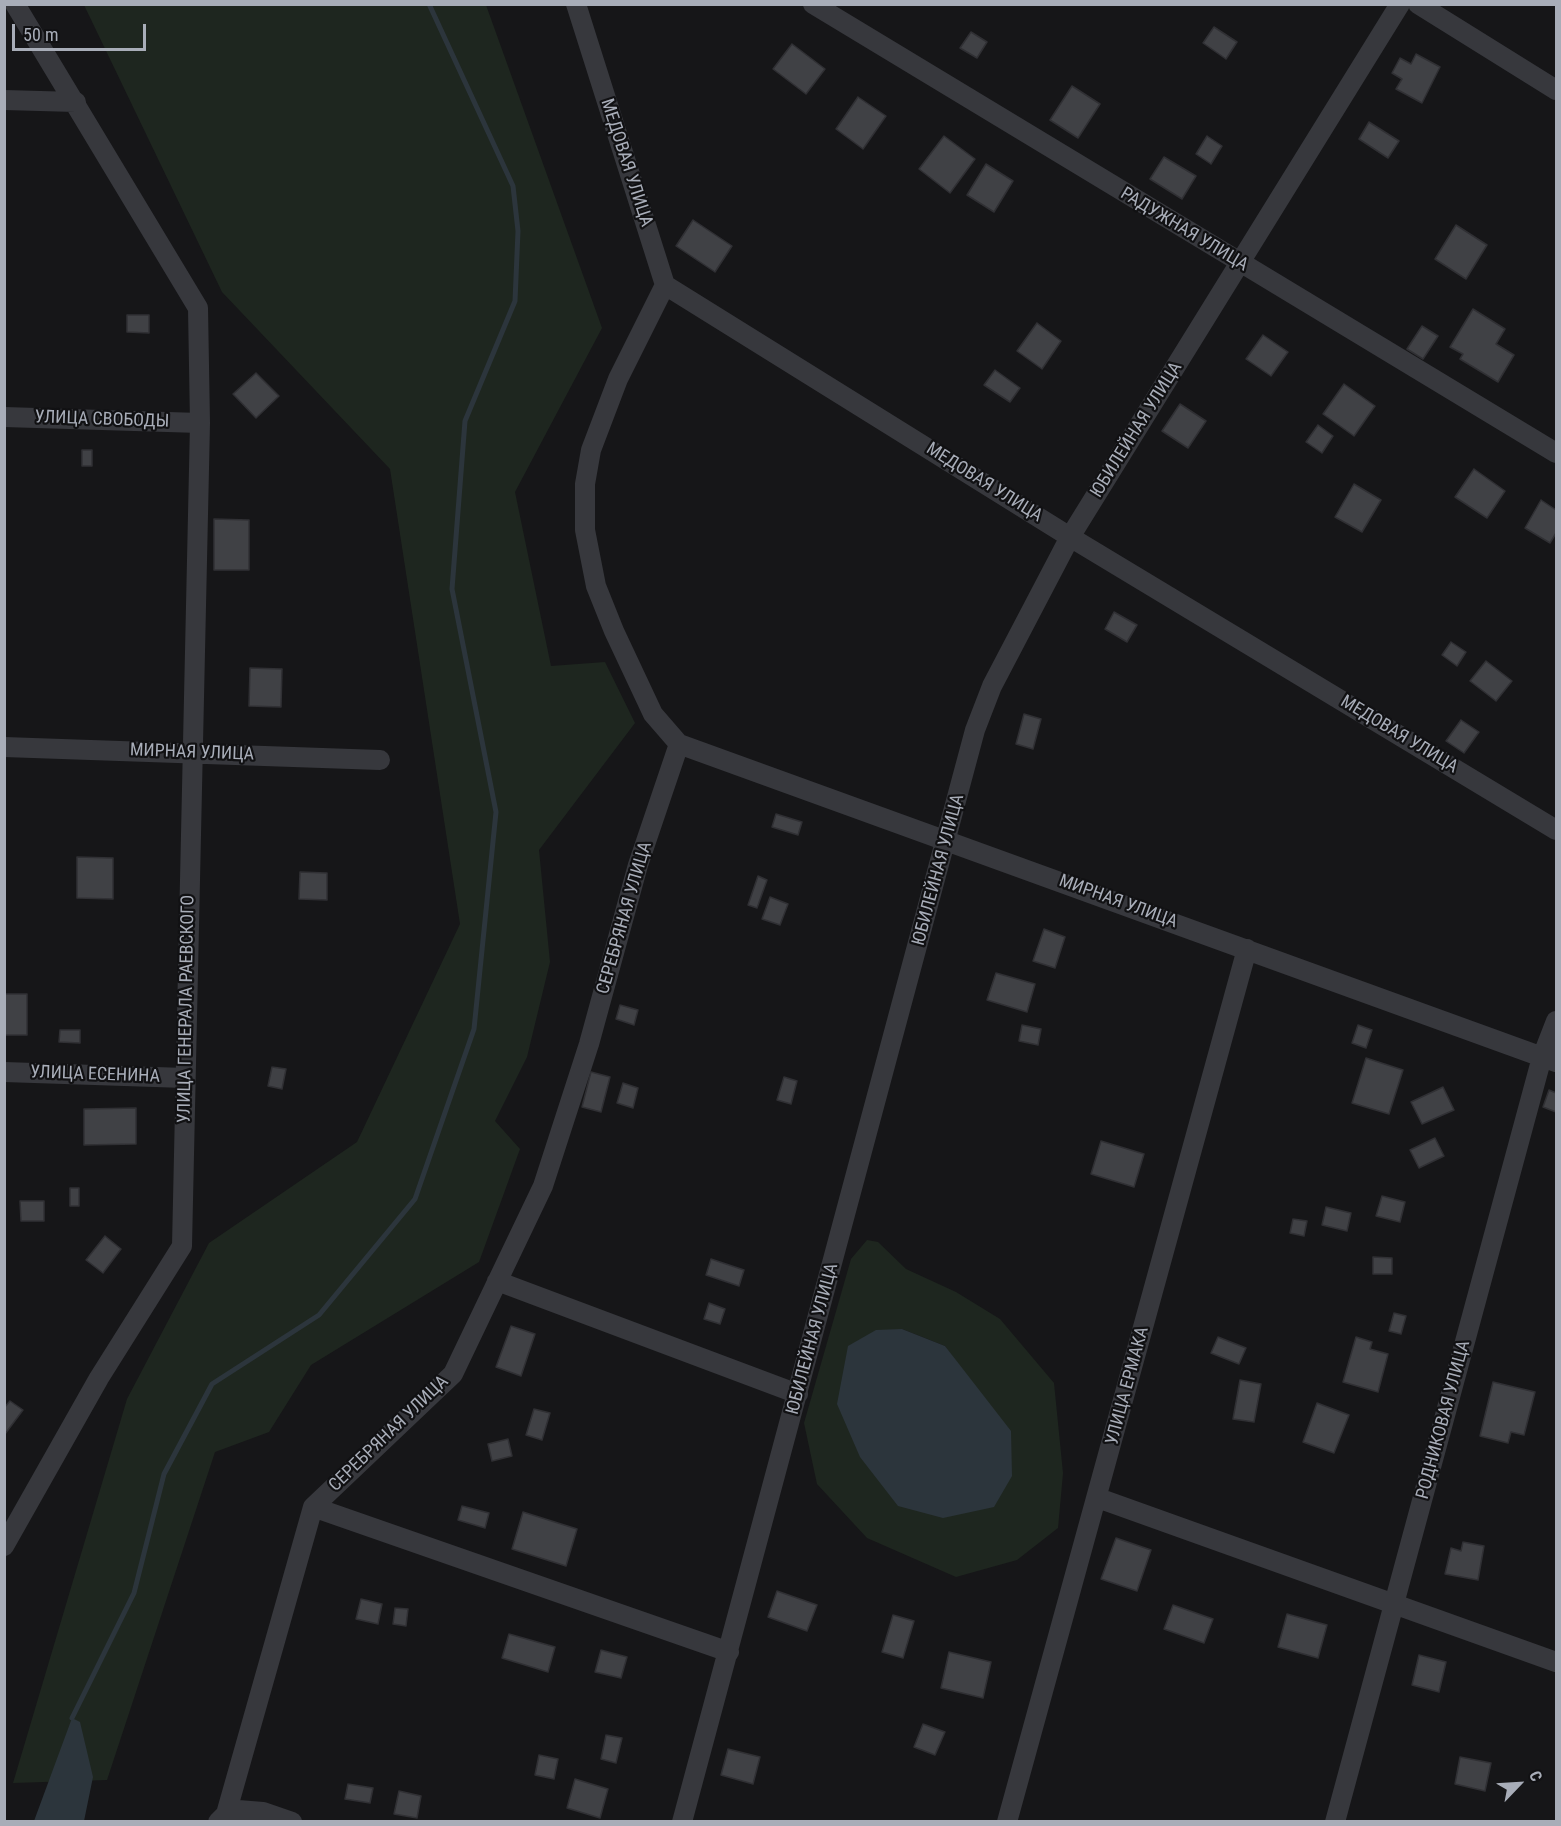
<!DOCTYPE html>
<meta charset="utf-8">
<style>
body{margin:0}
#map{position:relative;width:1561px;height:1826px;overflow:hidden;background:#161618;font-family:"Roboto Condensed",sans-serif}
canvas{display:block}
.frame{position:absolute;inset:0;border:6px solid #a8adb8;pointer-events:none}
.north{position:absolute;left:1489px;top:1754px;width:60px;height:60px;-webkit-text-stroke:4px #111113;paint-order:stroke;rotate:65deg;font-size:16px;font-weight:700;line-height:24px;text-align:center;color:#a8adb8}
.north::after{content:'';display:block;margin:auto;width:21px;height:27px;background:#a8adb8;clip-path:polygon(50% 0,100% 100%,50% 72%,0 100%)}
.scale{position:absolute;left:12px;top:24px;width:134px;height:27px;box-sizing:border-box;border:3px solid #a8adb8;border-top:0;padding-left:8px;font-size:18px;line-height:21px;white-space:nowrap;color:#a8adb8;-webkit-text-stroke:4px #111113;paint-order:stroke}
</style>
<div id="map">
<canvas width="1561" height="1826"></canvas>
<div class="frame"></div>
<div class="north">С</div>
<div class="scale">50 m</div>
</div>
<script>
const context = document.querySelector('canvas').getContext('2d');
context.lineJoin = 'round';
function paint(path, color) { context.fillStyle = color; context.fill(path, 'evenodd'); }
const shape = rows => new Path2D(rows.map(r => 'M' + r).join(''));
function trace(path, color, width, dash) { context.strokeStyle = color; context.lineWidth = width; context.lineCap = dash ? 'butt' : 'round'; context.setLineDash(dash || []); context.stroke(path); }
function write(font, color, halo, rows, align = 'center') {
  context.font = font + ' "Roboto Condensed",sans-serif'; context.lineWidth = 4.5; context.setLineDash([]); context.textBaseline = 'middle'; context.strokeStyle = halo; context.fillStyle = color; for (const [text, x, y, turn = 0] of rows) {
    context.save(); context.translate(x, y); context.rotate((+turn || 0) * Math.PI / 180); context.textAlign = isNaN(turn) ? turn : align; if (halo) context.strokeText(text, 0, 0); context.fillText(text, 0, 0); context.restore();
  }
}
const green = shape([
 [84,5,486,5,602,328,515,492,551,666,605,662,635,723,539,850,550,962,527,1057,495,1121,520,1149,479,1262,311,1365,269,1432,215,1452,107,1780,13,1783,127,1399,209,1243,357,1142,460,924,390,469,222,292],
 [867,1240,878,1242,906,1269,956,1292,1000,1319,1054,1383,1063,1473,1058,1528,1017,1560,956,1577,867,1538,817,1484,804,1423,851,1259],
 [902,1329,945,1346,967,1377]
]);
const water = shape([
 [902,1329,945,1346,1011,1431,1012,1476,994,1507,943,1518,898,1506,860,1457,837,1404,848,1346,876,1330],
 [72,1718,80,1722,93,1777,84,1821,34,1821]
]);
const stream = shape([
 [72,1718,134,1593,164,1474,212,1384,319,1315,415,1199,474,1029,496,812,452,589,465,421,515,301,518,231,513,186,429,4]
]);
const building = shape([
 [1214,27,1237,42,1226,59,1203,43,1214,27],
 [971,32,987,42,977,58,960,48,971,32],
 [792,44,825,69,806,94,773,69,792,44],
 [1416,54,1440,67,1422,103,1396,89,1402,79,1392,73,1400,58,1411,64,1416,54],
 [1072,86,1100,104,1078,138,1050,120,1072,86],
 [858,97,886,116,863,149,836,129,858,97],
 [1369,122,1399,141,1388,158,1359,139,1369,122],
 [944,136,975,159,950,193,919,169,944,136],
 [1207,136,1222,146,1211,164,1196,154,1207,136],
 [1164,157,1196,176,1182,199,1150,179,1164,157],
 [986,164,1013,181,994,212,967,195,986,164],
 [693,220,732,246,715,272,676,246,693,220],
 [1456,225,1487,245,1466,279,1435,259,1456,225],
 [1473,309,1505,329,1496,344,1514,355,1498,382,1460,359,1463,354,1450,347,1473,309],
 [127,315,149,315,149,333,127,332,127,315],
 [1037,323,1061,341,1042,369,1017,351,1037,323],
 [1422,326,1438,336,1423,359,1407,349,1422,326],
 [1263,335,1288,352,1271,376,1246,359,1263,335],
 [995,370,1020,388,1010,402,984,385,995,370],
 [256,373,279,396,256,418,233,394,256,373],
 [1344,384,1375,406,1354,436,1323,414,1344,384],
 [1180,404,1206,421,1188,448,1162,431,1180,404],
 [1318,425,1333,436,1322,453,1306,442,1318,425],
 [82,450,92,450,92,466,82,466,82,450],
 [1474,469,1505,491,1487,518,1455,497,1474,469],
 [1354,484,1381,500,1362,532,1335,517,1354,484],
 [1541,500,1556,510,1556,533,1550,543,1525,528,1541,500],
 [214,519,249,520,249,570,214,570,214,519],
 [1114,612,1137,625,1127,642,1105,629,1114,612],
 [1451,642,1466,652,1457,666,1442,655,1451,642],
 [1486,661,1512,681,1496,701,1470,681,1486,661],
 [250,668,282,669,281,707,249,706,250,668],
 [1024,714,1041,719,1033,749,1016,744,1024,714],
 [1461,720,1479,732,1464,753,1446,741,1461,720],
 [776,814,802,822,798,835,772,827,776,814],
 [77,857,113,858,113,899,77,898,77,857],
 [300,872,327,873,327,900,299,899,300,872],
 [758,876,767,880,757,908,748,905,758,876],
 [770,897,788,904,780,925,762,919,770,897],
 [1044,929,1065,937,1055,968,1033,961,1044,929],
 [996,973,1035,984,1027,1012,987,1000,996,973],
 [4,994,27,994,27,1035,4,1035,4,994],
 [620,1005,638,1010,634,1025,616,1019,620,1005],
 [1022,1025,1041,1029,1038,1045,1019,1041,1022,1025],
 [1358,1025,1372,1030,1366,1048,1352,1043,1358,1025],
 [60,1030,80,1030,80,1043,59,1042,60,1030],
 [1366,1058,1403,1070,1389,1114,1352,1103,1366,1058],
 [272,1067,286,1069,282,1089,268,1086,272,1067],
 [591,1072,610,1077,601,1112,582,1107,591,1072],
 [784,1077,797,1081,791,1104,777,1100,784,1077],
 [623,1083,638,1088,633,1108,617,1103,623,1083],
 [1443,1087,1454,1110,1422,1124,1411,1102,1443,1087],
 [1549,1090,1556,1093,1556,1112,1543,1107,1549,1090],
 [136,1108,136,1144,84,1145,84,1109,136,1108],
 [1435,1138,1444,1156,1419,1168,1410,1150,1435,1138],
 [1101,1141,1144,1154,1134,1187,1091,1174,1101,1141],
 [70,1188,79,1188,79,1206,70,1206,70,1188],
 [1382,1196,1405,1202,1400,1222,1376,1216,1382,1196],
 [20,1201,44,1201,44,1221,21,1221,20,1201],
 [1326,1207,1351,1213,1347,1231,1322,1225,1326,1207],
 [1293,1219,1307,1221,1304,1236,1290,1233,1293,1219],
 [105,1236,121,1249,103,1273,86,1260,105,1236],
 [1373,1257,1392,1258,1392,1274,1373,1274,1373,1257],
 [711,1259,744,1270,739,1286,706,1275,711,1259],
 [709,1303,725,1309,720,1324,704,1319,709,1303],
 [1394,1313,1406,1316,1401,1334,1389,1331,1394,1313],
 [511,1326,535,1334,521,1376,496,1367,511,1326],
 [1218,1337,1246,1348,1239,1364,1211,1353,1218,1337],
 [1356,1337,1372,1342,1370,1349,1388,1354,1378,1392,1343,1382,1356,1337],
 [1240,1380,1261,1384,1254,1422,1233,1419,1240,1380],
 [1493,1382,1535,1392,1524,1435,1511,1432,1508,1443,1480,1436,1493,1382],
 [10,1401,23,1410,5,1434,4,1408,10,1401],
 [1317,1403,1349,1415,1334,1453,1303,1442,1317,1403],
 [534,1409,550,1413,542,1440,526,1435,534,1409],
 [508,1439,512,1456,492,1461,488,1444,508,1439],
 [462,1506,489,1513,485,1528,458,1520,462,1506],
 [523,1512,577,1529,566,1566,512,1549,523,1512],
 [1116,1538,1151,1550,1137,1591,1101,1579,1116,1538],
 [1463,1542,1484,1546,1478,1580,1445,1574,1451,1548,1461,1551,1463,1542],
 [777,1591,817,1605,807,1631,768,1617,777,1591],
 [361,1599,382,1604,378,1624,356,1619,361,1599],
 [1173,1605,1213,1619,1204,1643,1164,1629,1173,1605],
 [395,1608,408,1609,406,1626,393,1624,395,1608],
 [1287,1614,1327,1625,1318,1658,1278,1647,1287,1614],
 [893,1615,914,1621,903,1658,882,1652,893,1615],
 [509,1634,555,1647,548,1672,502,1658,509,1634],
 [601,1650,627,1657,621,1678,595,1672,601,1650],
 [949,1652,991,1662,983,1698,941,1688,949,1652],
 [1419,1655,1446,1662,1439,1692,1412,1685,1419,1655],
 [923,1724,945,1732,935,1755,914,1747,923,1724],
 [606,1735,622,1738,616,1763,601,1759,606,1735],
 [728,1749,760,1757,753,1784,721,1775,728,1749],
 [539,1755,558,1759,554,1779,535,1775,539,1755],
 [1460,1757,1491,1763,1485,1791,1455,1784,1460,1757],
 [575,1779,608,1789,600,1818,567,1808,575,1779],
 [348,1784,373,1788,370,1803,345,1799,348,1784],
 [399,1791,421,1796,417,1818,394,1814,399,1791]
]);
const street = shape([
 [576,4,665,285,1070,537,1556,830],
 [813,4,1556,453],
 [1418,4,1556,90],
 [4,100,76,102],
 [4,417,200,423],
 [679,744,1556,1062],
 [4,747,380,760],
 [4,1072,185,1078],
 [497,1281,798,1394],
 [1098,1498,1556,1662],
 [313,1507,729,1652],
 [4,1546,99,1378,182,1246,200,423,198,308,15,4],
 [226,1814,238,1810,263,1812,292,1822],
 [218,1822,226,1814,313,1507,453,1374,543,1186,589,1044,638,865,679,744,653,714,614,631,596,586,585,530,585,484,591,450,618,379,665,285],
 [682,1822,975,730,992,686,1070,537,1400,4],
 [1007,1822,1247,949],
 [1335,1822,1542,1057,1556,1021]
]);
const streetNames = [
 ["МЕДОВАЯ УЛИЦА",626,163,72],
 ["РАДУЖНАЯ УЛИЦА",1184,230,31],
 ["УЛИЦА СВОБОДЫ",102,420,2],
 ["ЮБИЛЕЙНАЯ УЛИЦА",1137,430,-58],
 ["МЕДОВАЯ УЛИЦА",984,483,32],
 ["МЕДОВАЯ УЛИЦА",1399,735,31],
 ["МИРНАЯ УЛИЦА",192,753,2],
 ["ЮБИЛЕЙНАЯ УЛИЦА",939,870,-75],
 ["МИРНАЯ УЛИЦА",1118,902,20],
 ["СЕРЕБРЯНАЯ УЛИЦА",625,918,-74],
 ["УЛИЦА ГЕНЕРАЛА РАЕВСКОГО",187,1009,-89],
 ["УЛИЦА ЕСЕНИНА",95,1075,2],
 ["ЮБИЛЕЙНАЯ УЛИЦА",813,1339,-75],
 ["УЛИЦА ЕРМАКА",1128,1386,-75],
 ["РОДНИКОВАЯ УЛИЦА",1444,1420,-75],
 ["СЕРЕБРЯНАЯ УЛИЦА",389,1434,-44]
];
paint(green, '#1e261f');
paint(water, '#2c353c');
trace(stream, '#2c353c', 5);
paint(building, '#404145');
trace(building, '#303034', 1.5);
trace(street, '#37383d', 20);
write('18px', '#a8adb8', '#111113', streetNames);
</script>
